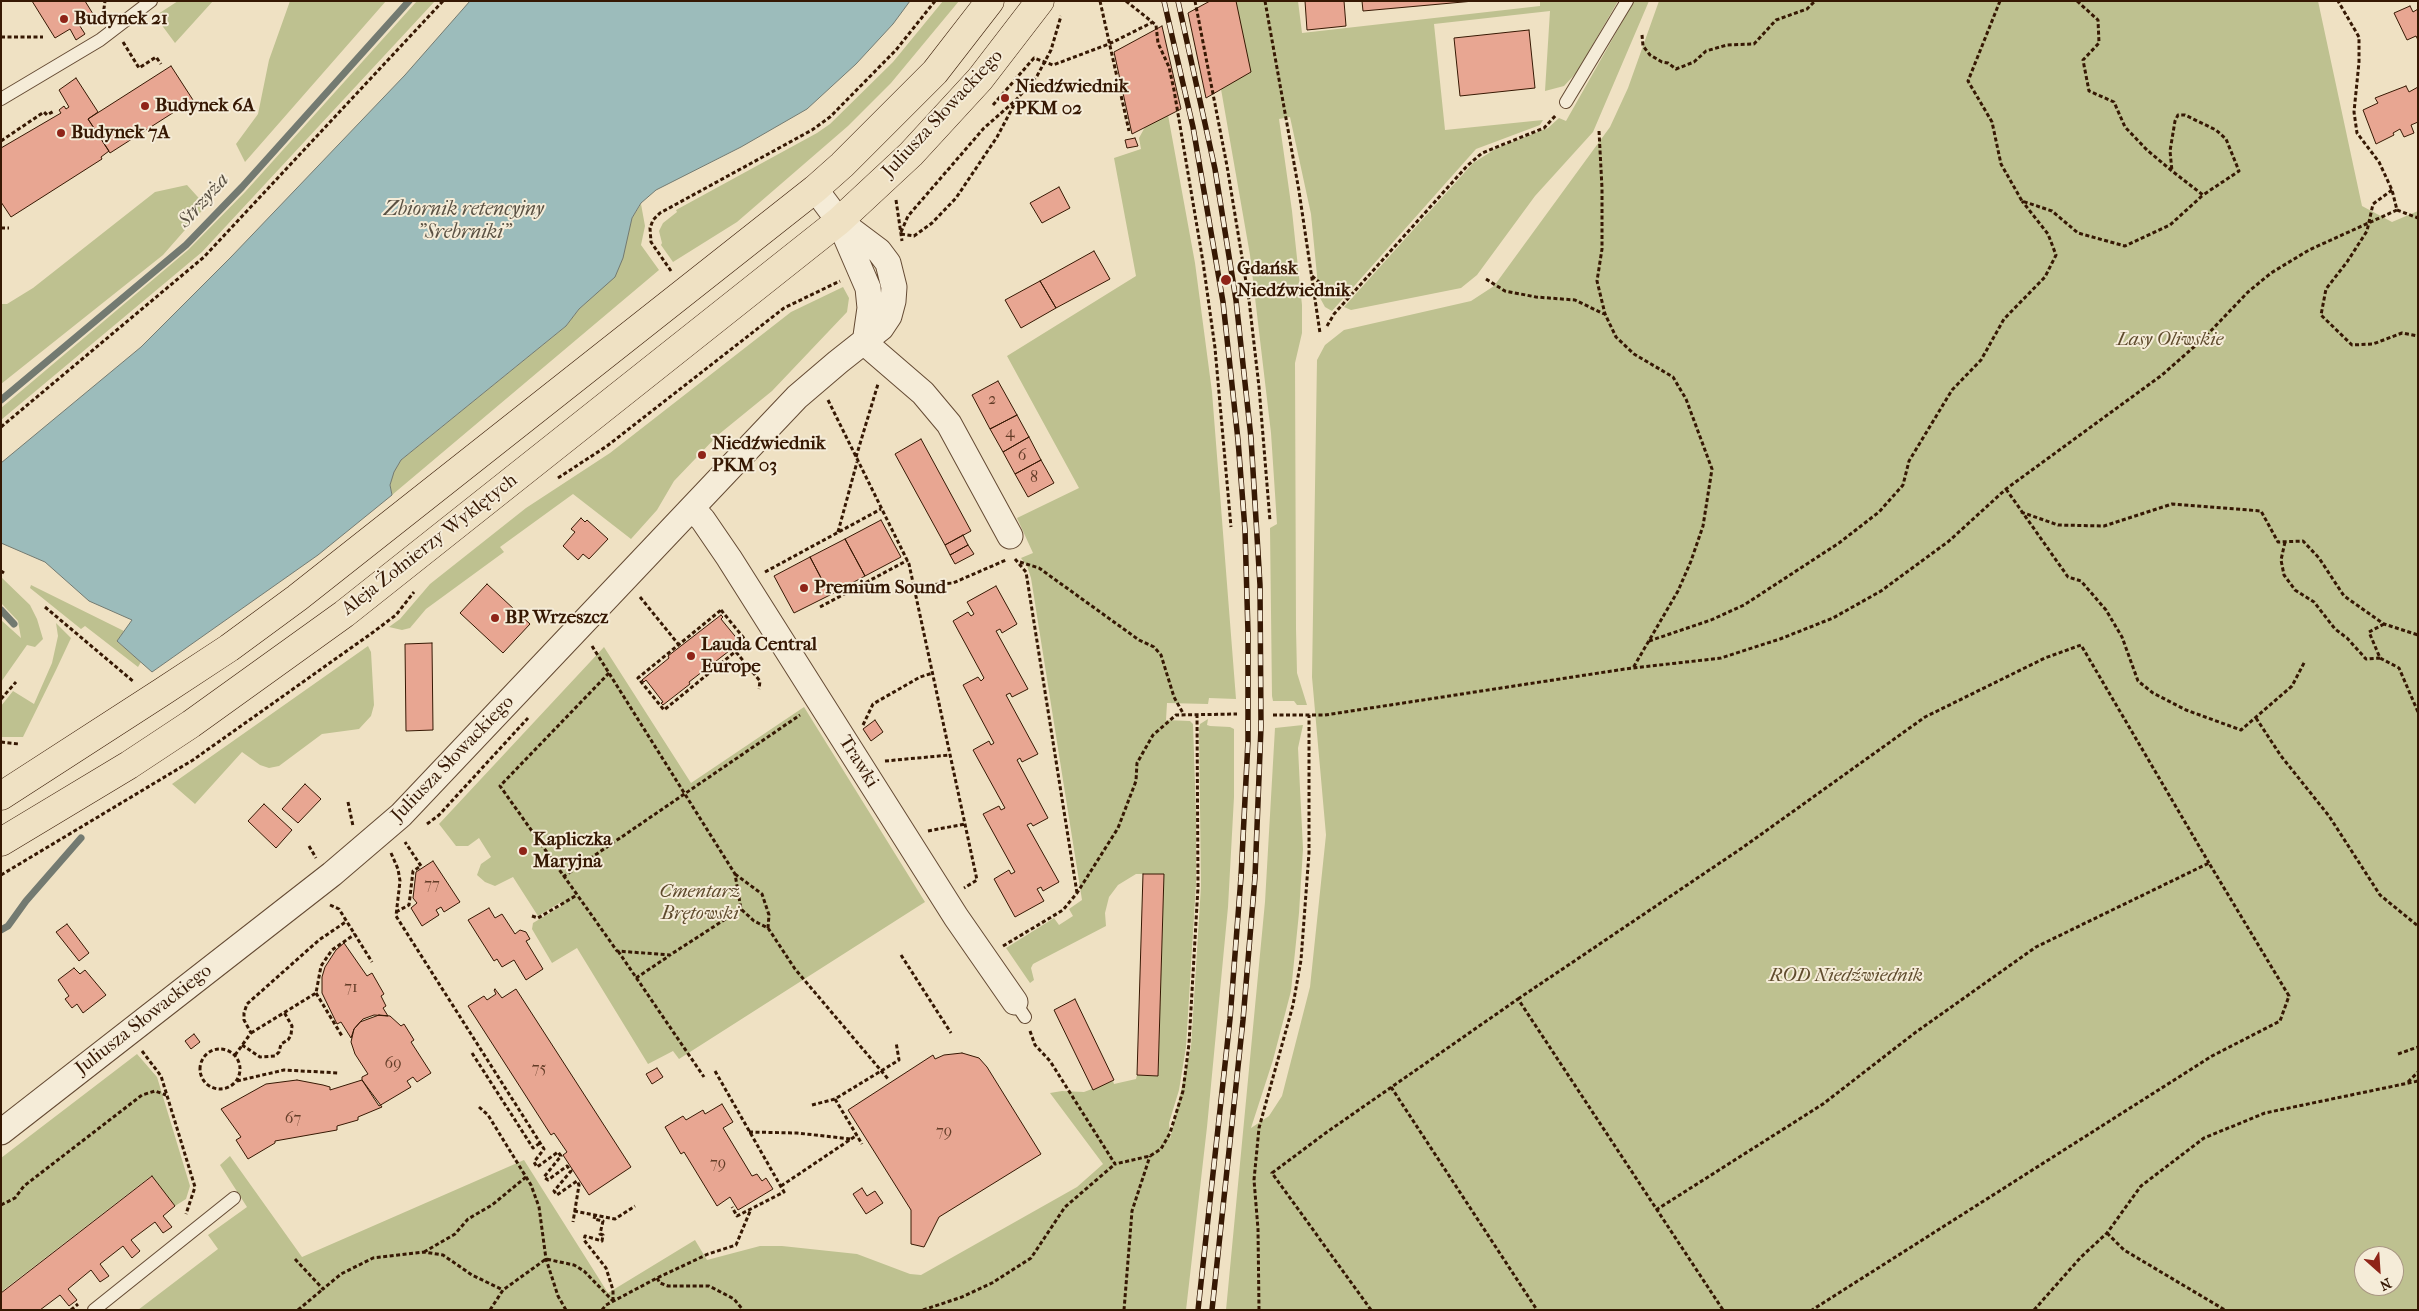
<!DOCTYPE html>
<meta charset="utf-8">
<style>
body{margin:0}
#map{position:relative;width:2419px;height:1311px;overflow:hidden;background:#efe1c3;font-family:"IM FELL French Canon",serif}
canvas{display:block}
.frame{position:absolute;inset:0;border:2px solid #361803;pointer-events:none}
.north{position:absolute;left:2354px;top:1246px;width:50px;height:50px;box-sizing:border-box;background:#f5ecd8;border:1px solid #a99783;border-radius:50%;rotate:154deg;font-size:14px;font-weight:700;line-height:20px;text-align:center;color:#361803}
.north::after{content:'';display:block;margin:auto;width:18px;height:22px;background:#8f2418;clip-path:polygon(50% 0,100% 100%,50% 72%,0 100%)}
</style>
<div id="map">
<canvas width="2419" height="1311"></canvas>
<div class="frame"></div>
<div class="north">N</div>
</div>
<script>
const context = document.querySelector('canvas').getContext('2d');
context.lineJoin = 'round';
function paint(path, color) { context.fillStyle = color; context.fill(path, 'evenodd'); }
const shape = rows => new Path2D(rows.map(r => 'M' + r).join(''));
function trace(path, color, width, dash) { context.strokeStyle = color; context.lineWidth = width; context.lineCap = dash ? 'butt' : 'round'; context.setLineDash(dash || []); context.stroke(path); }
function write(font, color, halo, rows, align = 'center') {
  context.font = font + ' "IM FELL French Canon",serif'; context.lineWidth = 4; context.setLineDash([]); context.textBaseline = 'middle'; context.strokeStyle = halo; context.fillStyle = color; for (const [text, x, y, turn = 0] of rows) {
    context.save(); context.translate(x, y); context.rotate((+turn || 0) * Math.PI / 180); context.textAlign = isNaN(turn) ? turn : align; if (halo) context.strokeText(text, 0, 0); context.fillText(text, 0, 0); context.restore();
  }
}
const green = shape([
 [178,1,213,1,175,43,155,16],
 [290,1,386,1,245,162,236,144,258,114,269,60],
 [417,1,435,1,202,252,1,420,1,408,188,250,245,192],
 [943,1,959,1,891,83,848,126,737,222,673,262,661,245,662,243,659,231,663,223,677,212,676,210,817,133,830,124,893,62],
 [1236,1,1298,1,1302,33,1540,6,1540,1,1618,1,1577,72,1564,86,1545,91,1550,11,1434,24,1445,130,1543,120,1540,125,1476,149,1332,311,1325,307,1319,296,1311,214,1290,117,1279,119,1292,211,1302,305,1302,333,1295,363,1296,629,1297,673,1307,705,1297,705,1294,701,1273,701,1272,696,1270,528,1277,524,1271,433,1250,255,1221,89],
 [1634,1,1649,1,1593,132,1535,196,1477,275,1461,288,1351,310,1344,307,1473,163,1497,148,1548,128,1559,118,1566,121],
 [1659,1,2318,1,2362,206,2392,222,2418,211,2418,1310,1226,1310,1265,902,1275,728,1303,725,1298,748,1303,849,1299,913,1291,991,1273,1060,1251,1128,1269,1116,1282,1096,1310,987,1326,835,1312,677,1317,360,1325,345,1344,330,1471,301,1494,286,1610,127,1628,88],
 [2364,1256,2394,1256,2394,1286,2364,1286],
 [1168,115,1195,263,1212,392,1236,699,1209,698,1208,704,1167,703,1166,720,1190,721,1193,724,1196,814,1196,884,1186,1047,1179,1090,1169,1123,1170,1139,1191,1047,1201,886,1199,729,1200,724,1208,719,1207,725,1210,726,1230,727,1234,729,1234,797,1228,907,1207,1127,1186,1310,138,1310,218,1249,208,1235,247,1207,220,1165,230,1156,302,1257,524,1160,608,1293,695,1240,707,1260,760,1246,782,1246,857,1254,910,1274,921,1275,1077,1187,1103,1164,1050,1093,1062,1091,1084,1092,1113,1081,1114,1084,1136,1079,1137,1075,1158,1076,1164,874,1136,874,1118,885,1109,897,1105,913,1106,926,1033,964,1031,968,1034,980,1030,983,1006,948,1054,918,1059,925,1073,916,1069,909,1082,900,1031,578,1027,566,1021,558,1033,553,1017,518,1079,488,1007,356,1136,276,1114,158,1141,149,1139,138,1145,127],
 [187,185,206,206,163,255,1,384,1,304,7,304,33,288,155,192],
 [641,204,645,226,641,245,659,270,392,495,390,485,394,471,401,460,566,326,579,309,595,294,627,236,632,218],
 [843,287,849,298,847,312,772,391,718,435,674,481,657,510,631,539,573,494,500,547,504,552,426,609,410,628,402,630,389,627,400,619,430,584,526,508,610,453,791,312],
 [1,577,30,605,37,619,43,639,35,647,27,645,1,682,1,620,21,638,18,621,1,603],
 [31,585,124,631,117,641,141,662,138,667,85,626,81,629,30,588],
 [56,623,71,638,56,670,23,737,1,737,1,706,13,691,34,704,52,663,58,636],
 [368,646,371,652,374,705,371,716,359,729,322,734,279,766,269,768,260,765,242,752,195,804,172,784],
 [604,647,691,783,804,707,925,902,679,1059,673,1051,648,1064,577,948,552,963,532,929,533,923,563,905,561,902,538,916,513,877,495,886,485,882,477,875,481,864,491,857,479,838,468,846,456,846,439,824],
 [137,1054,157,1077,190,1186,186,1199,175,1206,151,1176,1,1292,1,1158]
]);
const water = shape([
 [470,1,910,1,893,24,856,64,807,109,741,147,656,190,641,203,632,218,623,258,615,277,579,309,566,326,401,460,394,472,390,485,392,495,318,555,152,672,117,641,132,620,89,601,45,562,1,543,1,463,141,347,231,257,405,75,470,1]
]);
const stream = shape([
 [1,400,186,245,242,187,409,1],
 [1,610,14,624],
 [1,930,8,926,26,901,81,838]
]);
const building = shape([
 [32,1,85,1,93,14,78,23,85,34,76,40,70,29,55,38,32,1],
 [1210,1,1236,1,1251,72,1206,98,1188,13,1210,1],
 [1305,1,1344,1,1346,26,1307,30,1305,1],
 [1362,1,1474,1,1363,11,1362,1],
 [2410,6,2413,12,2418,9,2418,40,2416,36,2407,40,2394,13,2410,6],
 [1162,26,1181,109,1132,134,1114,52,1162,26],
 [1529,30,1535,88,1460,96,1454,38,1529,30],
 [171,66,193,100,110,153,88,119,171,66],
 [76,78,98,112,88,119,109,151,101,157,102,159,11,217,1,202,1,148,61,113,59,110,64,106,66,109,69,107,59,90,76,78],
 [2406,86,2409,92,2418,87,2418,122,2411,125,2414,133,2404,137,2400,129,2393,133,2394,135,2376,144,2363,110,2378,103,2375,98,2406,86],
 [1135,138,1138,146,1127,148,1125,140,1135,138],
 [1059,187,1070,208,1042,223,1030,203,1059,187],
 [1094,251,1110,279,1056,308,1040,281,1094,251],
 [1040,281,1056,308,1021,328,1005,300,1040,281],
 [998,381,1017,415,990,429,972,395,998,381],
 [1017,415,1029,437,1003,452,990,429,1017,415],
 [1029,437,1041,460,1015,474,1003,452,1029,437],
 [921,439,971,531,945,545,895,454,921,439],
 [1041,460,1054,483,1028,497,1015,474,1041,460],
 [581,518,585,522,587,520,608,539,589,559,583,554,578,560,563,546,575,532,571,529,581,518],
 [881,520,901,557,865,576,845,539,881,520],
 [963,535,968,545,950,555,945,545,963,535],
 [845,539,865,576,830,595,810,557,845,539],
 [968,545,974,554,955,564,950,555,968,545],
 [810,557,830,595,794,613,774,576,810,557],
 [487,584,530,624,503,653,460,613,487,584],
 [996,586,1017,624,1002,633,1000,629,996,631,1028,689,1012,697,1010,693,1006,695,1038,754,1022,762,1020,758,1017,760,1048,818,1033,826,1031,823,1027,825,1059,882,1043,891,1041,887,1037,889,1044,901,1015,917,994,879,1009,870,1011,874,1015,872,983,814,999,806,1001,810,1005,808,973,750,989,741,991,745,994,743,963,685,978,677,981,681,984,678,953,621,968,612,971,616,974,614,967,602,996,586],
 [721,615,723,617,721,619,739,641,741,639,742,641,689,682,690,684,663,705,661,703,663,702,646,680,644,682,642,680,669,658,668,656,721,615],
 [432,643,433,730,406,731,405,644,432,643],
 [875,720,883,732,871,741,863,729,875,720],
 [305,784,321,799,298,823,282,809,305,784],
 [264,804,292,830,276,848,248,821,264,804],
 [433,861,460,902,444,912,441,907,436,910,439,915,422,926,411,908,417,903,413,898,416,872,433,861],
 [1143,874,1164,874,1158,1076,1137,1075,1143,874],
 [489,908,495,918,502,914,515,934,520,930,526,932,530,939,526,941,543,969,526,980,514,960,502,967,497,959,494,961,468,920,489,908],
 [67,924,89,953,79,961,56,932,67,924],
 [344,943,367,976,372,973,384,994,381,996,386,1006,383,1008,388,1016,374,1015,363,1019,354,1029,351,1038,341,1022,337,1024,322,993,322,977,325,967,336,950,344,943],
 [74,968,80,974,85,970,106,995,83,1013,77,1004,72,1008,65,999,69,996,58,980,74,968],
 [495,989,502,998,516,989,631,1167,589,1195,563,1155,567,1152,554,1133,551,1135,468,1006,484,996,487,1000,496,994,494,990,495,989],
 [1075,999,1114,1080,1093,1090,1054,1010,1075,999],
 [379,1015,390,1016,401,1026,404,1024,414,1040,411,1042,431,1073,417,1082,413,1077,407,1081,411,1087,379,1106,362,1080,362,1077,368,1074,355,1054,351,1042,354,1029,360,1022,379,1015],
 [194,1034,200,1042,191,1049,185,1041,194,1034],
 [962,1053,979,1058,987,1067,1041,1154,939,1217,924,1247,911,1244,911,1210,848,1110,933,1055,935,1059,944,1055,962,1053],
 [657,1068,663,1077,652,1084,646,1074,657,1068],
 [297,1080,323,1085,330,1087,330,1090,362,1080,382,1107,358,1117,358,1120,337,1126,337,1130,275,1141,275,1143,248,1159,236,1140,241,1137,221,1109,266,1084,297,1080],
 [722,1104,733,1122,723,1128,752,1176,757,1174,762,1181,766,1178,773,1189,738,1210,730,1197,717,1206,684,1152,681,1154,665,1127,683,1116,686,1120,703,1110,705,1114,722,1104],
 [152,1176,175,1206,163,1216,172,1227,163,1233,155,1222,131,1240,140,1251,132,1258,123,1246,100,1264,109,1276,100,1282,91,1270,68,1289,77,1300,69,1306,60,1295,40,1310,1,1310,1,1293,152,1176],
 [862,1188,867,1196,875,1191,883,1203,866,1214,853,1194,862,1188]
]);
const path = shape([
 [1100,1,1129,131],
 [1126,1,1156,25,1158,43,1169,67,1174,90,1203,262,1215,348,1231,527],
 [1195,1,1227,166,1249,300,1259,387,1270,521],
 [1265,1,1299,191,1320,333],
 [2000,1,1968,81,1992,122,2001,164,2022,201,2052,211,2078,233,2125,246,2170,225,2203,195],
 [2077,1,2098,20,2099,43,2083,60,2089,91,2114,102,2125,127,2147,150,2172,171,2203,195,2239,171,2226,139,2216,130,2185,115,2178,115,2175,121,2170,151,2172,171],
 [103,16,105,1],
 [1642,35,1643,46,1650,55,1662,62,1668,63,1676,69,1694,62,1706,51,1727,45,1754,44,1776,20,1807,9,1815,1],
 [1,37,43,37],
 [123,42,139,68,156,57,161,64],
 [993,105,1034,58,1053,65,1109,44,1153,22],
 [1599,131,1602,188,1602,249,1597,281,1605,314,1616,337,1634,354,1673,377,1686,399,1712,469,1703,526,1691,561,1678,591,1633,668],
 [1,141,44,112,47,115,54,111],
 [2392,190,2373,204,2367,231,2347,262,2326,289,2321,315,2352,345,2373,344,2402,333,2418,336],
 [896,200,902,241],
 [2397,210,2418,218],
 [1,228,9,228],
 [901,232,908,216,984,128,1016,100,1037,76,1051,50,1061,16],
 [901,234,914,236,932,223,956,198,997,137,1015,103],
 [671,271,651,242,650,228,653,220,660,213,812,130,830,117,896,50,935,1],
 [1312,276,1327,289,1348,298],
 [1486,279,1505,291,1536,297,1575,300,1604,314],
 [1327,326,1334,314,1467,166,1482,153,1544,128,1556,115],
 [828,400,909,564,977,880,964,888],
 [1,427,204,257,443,1],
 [856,457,878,384],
 [558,478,607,446,784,308,840,281],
 [2006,489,2068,577,2081,581,2106,610,2122,637,2138,681,2153,693,2186,710,2241,730,2292,686,2305,661],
 [2021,512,2058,525,2104,526,2172,504,2261,511,2278,542,2303,541,2319,558,2344,596,2384,624,2418,635],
 [838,532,857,462],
 [2285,542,2281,560,2284,575,2295,590,2314,602,2335,629,2347,638,2366,659,2380,658],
 [1015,559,1026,572,1077,893],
 [1020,562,1039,568,1139,640,1154,647,1161,655,1174,697,1184,715],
 [1,571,4,573],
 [765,572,881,509],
 [915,586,953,583,1006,560],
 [640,597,679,645],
 [45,607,134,682],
 [820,607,908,560],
 [721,610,747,642,664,710,638,678,721,610],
 [2384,624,2369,632,2380,658,2399,668,2418,712],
 [1649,641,1711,620,1744,605,1839,543,1879,512,1903,485,1909,461,1952,390,1981,360,2004,319,2045,277,2056,255,2048,234,2022,201],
 [592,646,735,874,741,909,754,921,768,928,795,969,889,1080],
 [736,652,760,681,759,689],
 [609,673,500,786,617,951,670,955,741,909],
 [1,699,16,682],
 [1273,715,1325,715,1625,669,1721,658,1780,639,1833,618,1881,591,1949,541,2006,489,2162,375,2203,339,2248,292,2271,273,2309,250,2397,210,2392,190,2379,162,2357,133,2354,112,2359,62,2359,37,2338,1],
 [2256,718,2281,756,2329,816,2380,895,2418,926],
 [863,725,873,704,920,677,933,673],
 [1,742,19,744],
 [885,761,950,755],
 [348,802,353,826],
 [427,824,439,815,528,718],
 [928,831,965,824],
 [309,846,316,858],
 [391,853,398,869,400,881,396,916,544,1149,534,1162,537,1167,558,1152,561,1156,544,1177,548,1180,567,1166,571,1171,554,1191,557,1195,577,1181,579,1185,573,1222],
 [735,874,762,894,769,915,768,928],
 [1,875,193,760,372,633,396,615,414,592],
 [563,877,800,715],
 [330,905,339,909,372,962],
 [396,912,409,905,413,871,421,866,405,842],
 [532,916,538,918,577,895],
 [1003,946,1063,910,1077,893,1118,828,1136,781,1137,763,1153,735,1176,715,1237,714],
 [618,951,704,1077],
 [901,955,951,1033],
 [636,978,669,956],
 [316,993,342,1036],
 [1518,999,1742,848,1925,717,2045,658,2081,645,2209,863],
 [1030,1031,1035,1045,1050,1061,1115,1164,1150,1156,1161,1149,1170,1133,1183,1091,1189,1044,1198,887,1197,714],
 [251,1033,316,993,321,966,332,950,355,934],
 [242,1045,260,1057,275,1056,279,1052,281,1044,288,1040,291,1035,292,1026,284,1012],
 '200 1069a20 20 0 1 1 40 0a20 20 0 1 1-40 0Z',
 [142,1051,161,1076,195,1187,186,1214],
 [472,1053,533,1148,540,1143],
 [2398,1054,2418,1047],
 [235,1055,251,1033,244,1020,244,1013,247,1004,319,940,347,921],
 [715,1071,784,1192,737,1216,732,1207],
 [237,1081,284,1070,339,1073],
 [2408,1082,2418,1072],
 [1391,1087,1537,1310],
 [835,1099,862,1144],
 [812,1105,835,1099,899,1060,896,1042],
 [479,1107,488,1115,531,1185,539,1207,546,1259,558,1296,566,1310],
 [749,1132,797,1133,851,1139],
 [781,1186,857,1135],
 [1,1205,15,1198,24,1186,142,1095,155,1091,166,1095],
 [1656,1210,1823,1104,1916,1032,2036,947,2209,863,2289,996,2280,1021,2212,1056,1812,1310],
 [574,1211,615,1219,635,1206],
 [595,1215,594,1219,603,1221,600,1234,603,1235,602,1241,585,1236,584,1240,606,1268,613,1290,613,1300],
 [2107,1233,2124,1250,2225,1310],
 [424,1252,455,1234,468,1219,492,1205,526,1177],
 [295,1259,323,1289,341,1274,373,1258,424,1252,443,1255,472,1275,503,1290],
 [657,1278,660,1283,668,1286,709,1286,734,1299,743,1310],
 [71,1310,78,1304],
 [298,1310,323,1289],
 [490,1310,503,1290,546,1259,574,1265,584,1271,613,1301],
 [602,1310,606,1305,657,1278,708,1254,736,1245,751,1209],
 [923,1310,962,1297,992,1283,1031,1258,1065,1207,1115,1164],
 [1124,1310,1132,1211,1150,1156],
 [1259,1310,1258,1229,1254,1180,1259,1128,1293,1005,1301,960,1309,853,1309,715],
 [1371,1310,1272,1173,1327,1132,1518,999,1723,1310],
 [2034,1310,2081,1257,2107,1233,2141,1186,2204,1138,2265,1113,2418,1081]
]);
const lane = shape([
 [1,99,100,40,151,1],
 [1566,102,1627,1],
 [1015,1002,1025,1017],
 [94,1310,234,1198]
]);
const street = shape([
 [815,189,839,221,868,288,870,308,865,343],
 [865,343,923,393,949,424,1010,536],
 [692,508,703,520,729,558,956,917,1015,1002],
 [1,1132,332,874,401,815,797,397,838,362,881,328,889,316,893,301,894,287,888,263,879,251,839,221]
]);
const primary = shape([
 [1,796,162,692,229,648,297,598,815,189,842,165,935,72,990,1],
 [1,842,129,765,191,724,344,614,839,221,911,154,980,79,1040,1]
]);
const rail = shape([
 [1164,1,1193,127,1223,302,1238,440,1245,530,1248,633,1248,741,1241,877,1230,1019,1198,1310],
 [1178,1,1215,169,1236,300,1251,438,1260,585,1261,727,1255,877,1243,1020,1212,1310]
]);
const markers = [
 [64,19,5,"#8f2418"],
 [1005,98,5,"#8f2418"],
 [145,106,5,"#8f2418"],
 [61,133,5,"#8f2418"],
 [1226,280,6,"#8f2418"],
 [702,455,5,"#8f2418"],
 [804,588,5,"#8f2418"],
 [495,618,5,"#8f2418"],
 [691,656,5,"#8f2418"],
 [523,851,5,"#8f2418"]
];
const numberNames = [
 ["2",992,400],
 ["4",1010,433],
 ["6",1022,456],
 ["8",1034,478],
 ["77",432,885],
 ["71",351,988],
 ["69",393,1064],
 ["75",539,1069],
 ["67",293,1119],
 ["79",944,1132],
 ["79",718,1164]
];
const poiNames = [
 ["Budynek 21",74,19],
 ["Niedźwiednik",1015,87],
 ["PKM 02",1015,109],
 ["Budynek 6A",155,106],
 ["Budynek 7A",71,133],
 ["Gdańsk",1237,269],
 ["Niedźwiednik",1237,291],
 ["Niedźwiednik",712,444],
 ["PKM 03",712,466],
 ["Premium Sound",814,588],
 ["BP Wrzeszcz",505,618],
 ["Lauda Central",701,645],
 ["Europe",701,667],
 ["Kapliczka",533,840],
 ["Maryjna",533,862]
];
const streetNames = [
 ["Juliusza Słowackiego",943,114,-47],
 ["Aleja Żołnierzy Wyklętych",430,545,-38],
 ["Juliusza Słowackiego",453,759,-46],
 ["Trawki",858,762,58],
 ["Juliusza Słowackiego",144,1020,-38]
];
const parkNames = [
 ["Lasy Oliwskie",2170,340],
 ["Cmentarz",700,892],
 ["Brętowski",700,914],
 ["ROD Niedźwiednik",1846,976]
];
const waterNames = [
 ["Strzyża",204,201,-48],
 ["Zbiornik retencyjny",464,210],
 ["\"Srebrniki\"",464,233]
];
paint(green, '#bec190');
paint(water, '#9cbcbb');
trace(water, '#737a71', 1);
trace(stream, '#737a71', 7);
paint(building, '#e8a692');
trace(building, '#361803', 1);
trace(lane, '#644a33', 14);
trace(street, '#644a33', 27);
trace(primary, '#361803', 29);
trace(path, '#361803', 3, [4, 2.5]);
trace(lane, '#f5ecd8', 12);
trace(street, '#f5ecd8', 25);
trace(primary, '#efe1c3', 28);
trace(rail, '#361803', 5.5);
trace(rail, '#f5ecd8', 4, [11]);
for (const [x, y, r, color] of markers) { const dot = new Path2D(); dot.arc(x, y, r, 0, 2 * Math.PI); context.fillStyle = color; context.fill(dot); trace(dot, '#f5ecd8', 2); }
write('16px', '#623c27', null, numberNames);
write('bold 19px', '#361803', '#f5ecd8', poiNames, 'left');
write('19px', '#361803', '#f5ecd8', streetNames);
write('italic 19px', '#5f4b2d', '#f5ecd8', parkNames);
write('italic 20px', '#5a5143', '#f5ecd8', waterNames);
</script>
